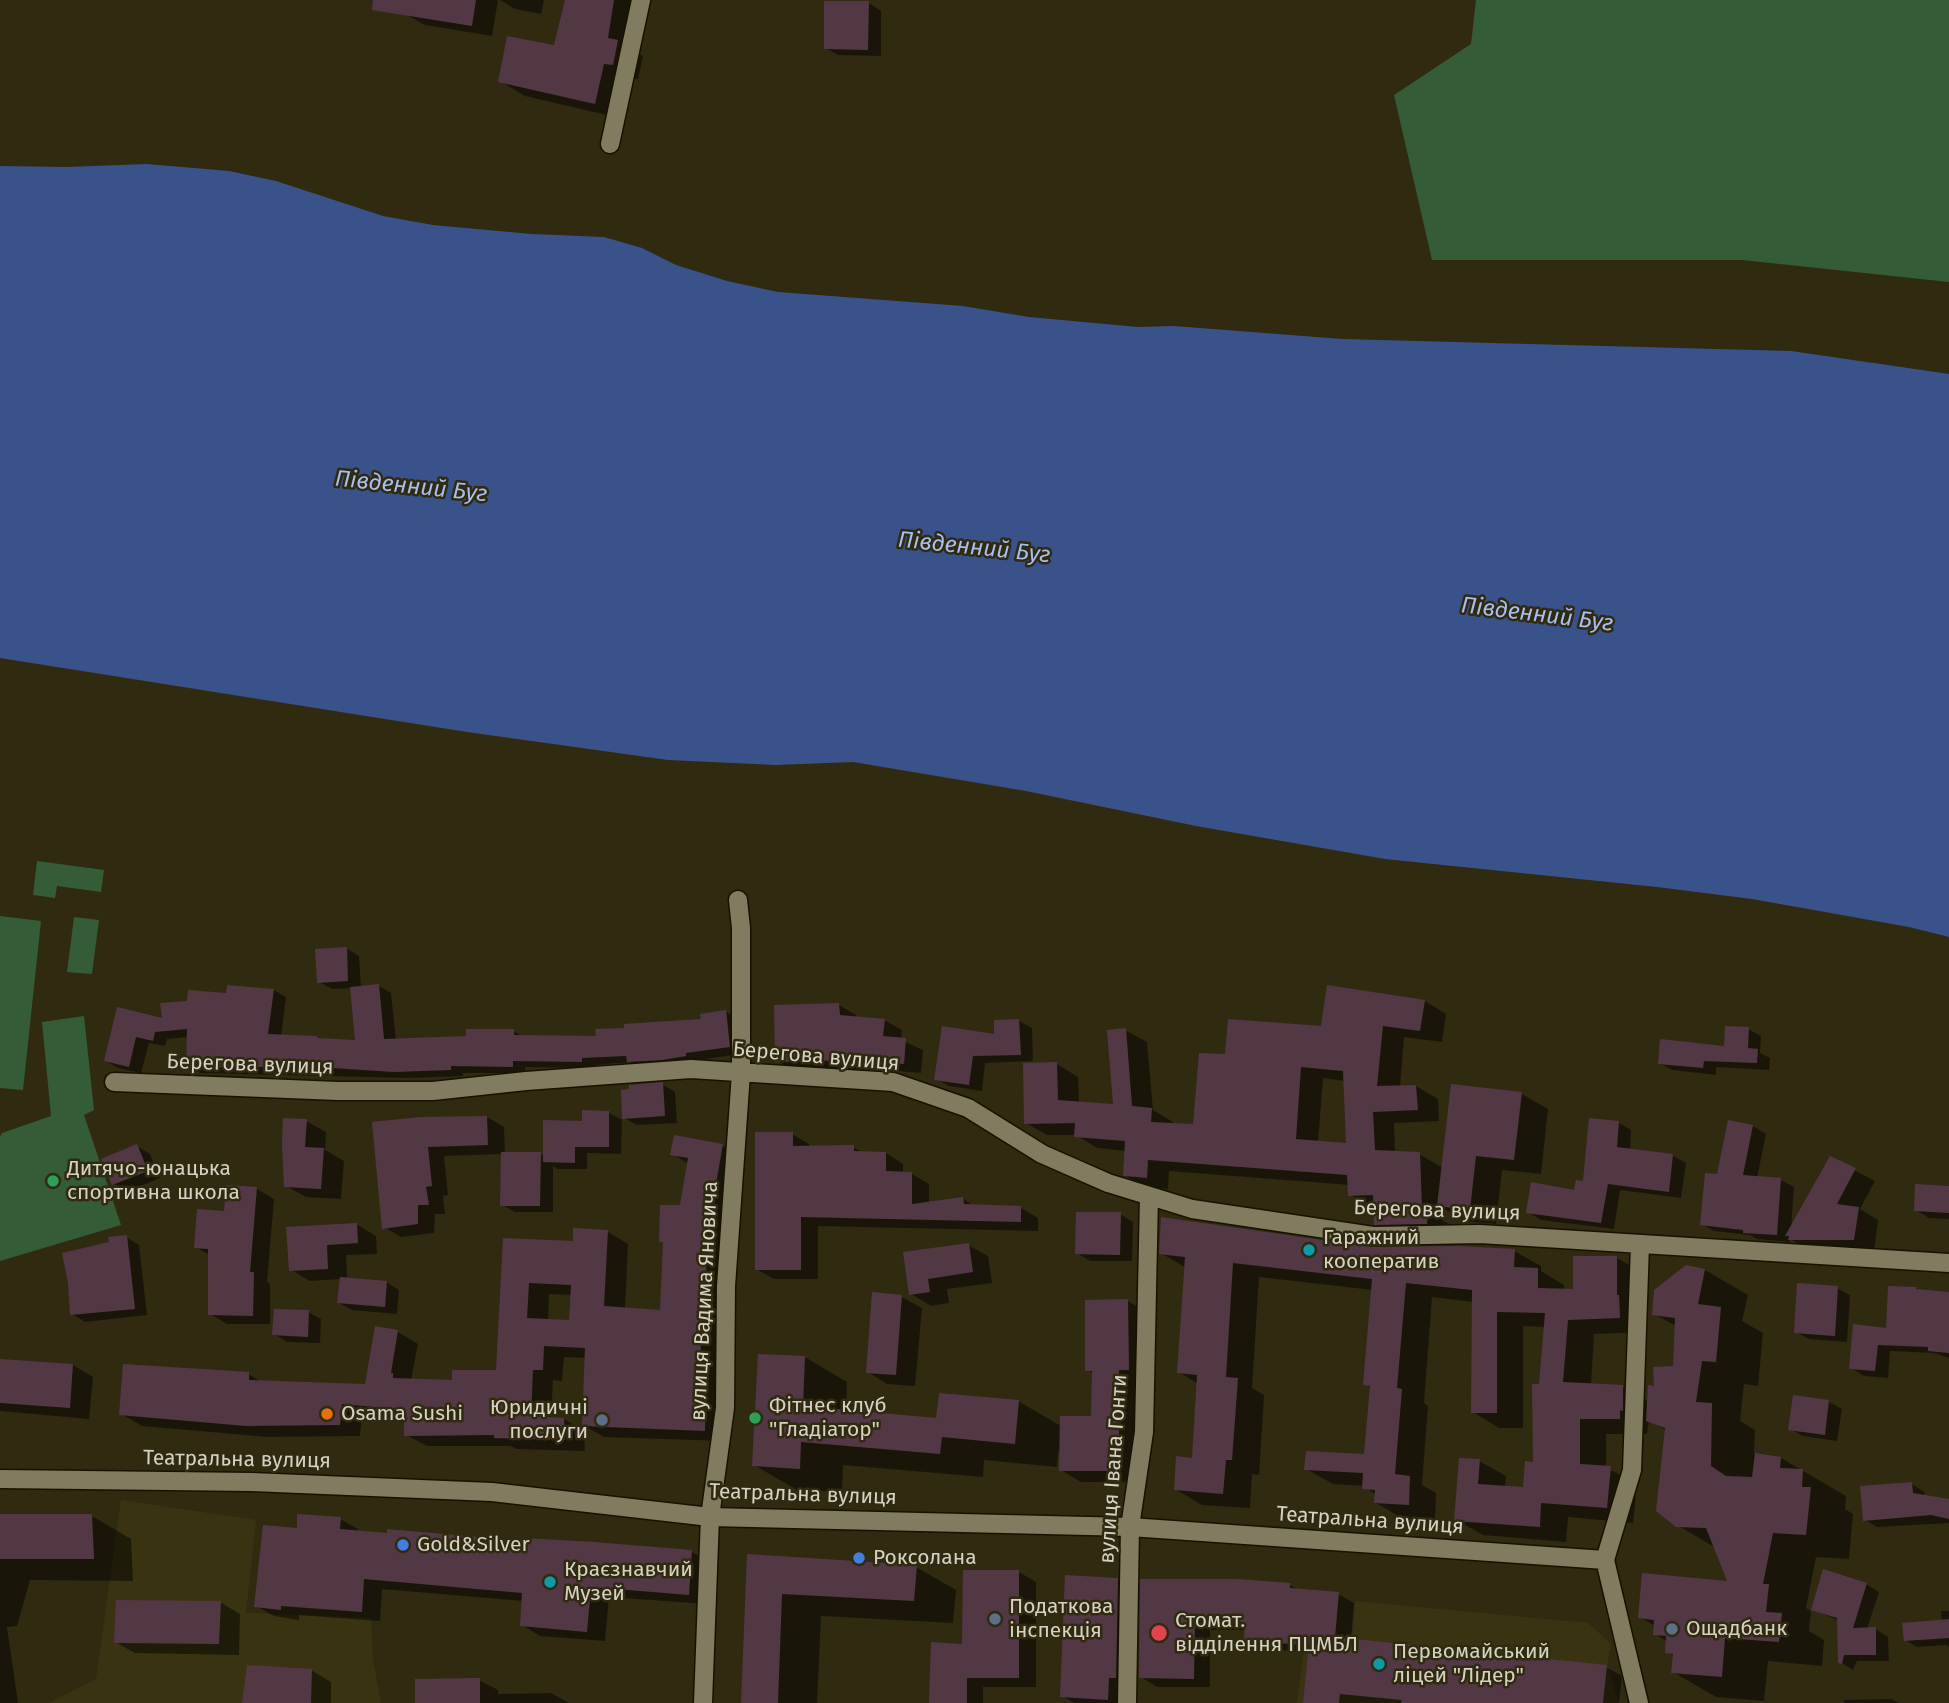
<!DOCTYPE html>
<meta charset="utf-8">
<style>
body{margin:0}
canvas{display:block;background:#2f2a10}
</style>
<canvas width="1949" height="1703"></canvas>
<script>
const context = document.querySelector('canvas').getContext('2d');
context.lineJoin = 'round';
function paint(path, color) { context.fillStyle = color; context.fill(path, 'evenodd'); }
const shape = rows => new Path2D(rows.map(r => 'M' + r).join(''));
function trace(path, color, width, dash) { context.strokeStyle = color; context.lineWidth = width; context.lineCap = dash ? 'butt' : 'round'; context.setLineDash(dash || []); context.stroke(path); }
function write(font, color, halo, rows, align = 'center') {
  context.font = font + ' "Fira Sans",sans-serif'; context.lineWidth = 5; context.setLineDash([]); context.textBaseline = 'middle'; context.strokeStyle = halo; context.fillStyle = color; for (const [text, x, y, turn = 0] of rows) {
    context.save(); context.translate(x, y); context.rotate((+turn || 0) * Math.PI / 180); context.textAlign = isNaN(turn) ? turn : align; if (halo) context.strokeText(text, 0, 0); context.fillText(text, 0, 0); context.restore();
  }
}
const built = shape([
 [121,1500,256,1520,246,1613,371,1618,373,1660,381,1703,49,1703,96,1679],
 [1355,1601,1588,1623,1611,1644,1607,1665,1619,1703,1297,1703,1304,1649,1309,1646,1352,1650]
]);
const green = shape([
 [1476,0,1949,0,1949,282,1742,260,1432,260,1394,95,1471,44],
 [37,861,104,870,101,892,57,886,55,898,33,895],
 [0,916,41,921,23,1090,0,1088],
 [74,917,99,920,92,974,67,972],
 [84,1016,94,1110,84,1115,121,1225,0,1261,0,1137,2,1133,51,1116,42,1022]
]);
const water = shape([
 [147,164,229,171,276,181,383,216,433,225,531,234,604,237,642,248,676,265,727,281,778,292,963,306,1029,317,1138,327,1174,326,1342,339,1791,351,1949,374,1949,937,1909,927,1752,899,1657,887,1385,859,1196,826,1026,791,853,762,776,765,668,760,467,732,0,658,0,166,66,167]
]);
const shadow = shape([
 [407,0,498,0,492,36,425,25,405,14],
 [500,0,544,0,541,14,515,9],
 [567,0,642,0,633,51,643,56,638,79,629,78,620,118,525,96,500,81,555,47],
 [869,3,881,11,881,56,838,55,825,48],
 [346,948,359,956,361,988,379,986,391,993,396,1040,468,1038,513,1031,524,1037,597,1038,703,1020,726,1012,738,1019,741,1054,698,1060,698,1062,641,1068,630,1062,594,1065,594,1068,525,1067,525,1073,463,1073,463,1076,408,1078,200,1073,188,1066,188,1037,167,1039,165,1046,149,1043,141,1073,118,1068,106,1061,118,1009,164,1020,228,995,274,990,286,997,281,1037,356,1042,351,988,332,989,319,982],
 [1425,1001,1446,1014,1442,1042,1404,1037,1400,1087,1416,1086,1438,1099,1439,1121,1394,1123,1395,1153,1419,1154,1443,1168,1453,1086,1522,1094,1548,1109,1541,1174,1502,1170,1496,1224,1465,1221,1443,1208,1443,1221,1449,1224,1448,1235,1397,1236,1375,1224,1375,1207,1350,1195,1350,1185,1169,1171,1168,1189,1146,1187,1124,1175,1126,1151,1097,1148,1076,1135,1047,1135,1026,1123,1057,1064,1078,1077,1079,1103,1115,1106,1125,1030,1147,1042,1153,1110,1173,1122,1173,1125,1195,1126,1226,1056],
 [1323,1078,1345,1081,1348,1145,1318,1143],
 [839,1005,856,1015,856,1018,884,1020,902,1030,901,1040,923,1050,921,1073,874,1069,795,1071,777,1061],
 [1019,1021,1032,1028,1033,1061,985,1063,982,1091,949,1086,936,1079],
 [1748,1029,1761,1036,1760,1053,1770,1058,1769,1070,1716,1067,1716,1075,1672,1070,1659,1063,1726,1048],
 [662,1084,675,1092,677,1123,637,1125,624,1118],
 [609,1113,622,1120,621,1154,587,1153,587,1169,557,1169,553,1166,553,1212,515,1212,502,1205,502,1154,444,1156,448,1195,443,1196,445,1214,435,1214,434,1233,401,1237,384,1227,373,1124,487,1117,504,1127,505,1154,540,1154,544,1156,584,1123],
 [306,1121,326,1132,325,1150,344,1161,341,1199,306,1197,286,1186],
 [1619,1123,1631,1130,1630,1150,1673,1156,1686,1163,1681,1198,1620,1190,1614,1229,1541,1220,1528,1212,1576,1192,1585,1183],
 [1753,1126,1766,1134,1757,1178,1781,1180,1794,1187,1791,1230,1831,1158,1875,1181,1860,1209,1878,1220,1874,1251,1810,1250,1790,1239,1790,1242,1757,1239,1750,1235,1714,1231,1702,1224,1719,1176],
 [792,1134,809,1144,809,1147,853,1147,863,1153,886,1153,903,1164,903,1174,912,1174,929,1184,929,1203,962,1198,976,1207,1021,1208,1038,1218,1038,1231,818,1226,818,1279,774,1279,756,1269],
 [722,1145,743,1157,725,1441,604,1437,583,1425,586,1358,564,1357,562,1381,553,1380,551,1419,564,1419,584,1431,585,1451,516,1449,511,1446,427,1446,406,1435,406,1419,362,1414,360,1436,268,1437,142,1426,121,1414,248,1374,262,1382,366,1386,376,1328,398,1332,418,1344,411,1380,453,1381,498,1372,505,1240,574,1243,608,1232,628,1244,625,1309,662,1312,689,1164,672,1154],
 [549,1294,572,1295,570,1322,548,1321],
 [137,1146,150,1154,160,1178,127,1192,114,1184],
 [1949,1187,1949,1219,1929,1218,1916,1210],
 [257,1189,274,1199,267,1282,270,1284,270,1324,227,1324,210,1314,210,1255,196,1247,226,1213],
 [1120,1214,1133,1222,1132,1261,1090,1261,1077,1253],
 [356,1224,376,1236,377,1254,346,1255,347,1279,386,1282,399,1290,397,1314,352,1310,339,1303,341,1279,310,1281,291,1270],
 [126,1237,139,1245,147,1315,85,1322,72,1314,111,1244],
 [968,1245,988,1256,992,1283,947,1289,949,1303,931,1306,911,1294,905,1253],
 [1371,1249,1514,1251,1541,1266,1541,1271,1564,1285,1564,1290,1575,1290,1617,1258,1643,1273,1646,1332,1594,1334,1591,1385,1622,1387,1649,1402,1656,1387,1675,1368,1676,1326,1654,1314,1705,1270,1748,1295,1742,1321,1763,1333,1758,1386,1744,1384,1740,1421,1755,1430,1754,1454,1781,1458,1846,1496,1845,1509,1853,1514,1849,1559,1816,1557,1806,1608,1811,1611,1809,1631,1824,1640,1822,1666,1768,1661,1764,1701,1716,1697,1673,1672,1675,1656,1667,1652,1668,1642,1655,1634,1655,1626,1640,1617,1729,1583,1716,1548,1677,1525,1666,1430,1649,1420,1647,1434,1606,1434,1606,1468,1637,1483,1633,1523,1568,1517,1566,1542,1483,1535,1456,1520,1479,1461,1506,1476,1505,1488,1524,1489,1535,1464,1546,1327,1523,1326,1523,1428,1499,1428,1473,1412,1473,1302,1432,1297,1424,1403,1428,1406,1422,1485,1436,1493,1435,1520,1402,1518,1376,1503,1376,1495,1364,1486,1333,1484,1306,1469,1366,1456,1371,1388,1365,1384,1373,1290,1259,1277,1252,1388,1264,1395,1259,1475,1252,1474,1250,1508,1202,1505,1175,1489,1193,1460,1198,1384,1179,1372,1186,1268,1161,1253],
 [1837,1288,1850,1295,1847,1342,1809,1339,1796,1332],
 [1916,1288,1921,1292,1949,1294,1949,1358,1934,1353,1890,1351,1888,1378,1864,1376,1851,1368,1888,1330],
 [902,1297,922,1308,915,1386,887,1384,868,1372],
 [1128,1301,1147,1313,1138,1482,1081,1482,1061,1470,1061,1452,1058,1452,1057,1467,984,1460,983,1477,843,1465,842,1492,797,1490,754,1465,805,1357,847,1382,846,1411,938,1419,1018,1401,1061,1426,1093,1418,1093,1373,1087,1370],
 [308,1312,321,1319,320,1343,287,1342,274,1334],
 [0,1361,73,1365,93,1377,89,1419,0,1411],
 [1794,1397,1829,1402,1842,1409,1837,1441,1803,1436,1790,1429],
 [1912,1484,1924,1492,1925,1497,1949,1501,1949,1523,1877,1527,1865,1520],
 [0,1515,92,1516,131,1539,133,1581,30,1580,17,1626,7,1627,18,1703,0,1703],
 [340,1519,358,1529,358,1532,692,1552,710,1563,707,1604,609,1597,605,1641,540,1636,522,1625,523,1601,382,1589,380,1621,299,1615,299,1620,274,1616,256,1606,299,1530],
 [749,1556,916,1567,956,1590,953,1623,821,1616,817,1703,743,1703],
 [1019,1572,1036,1582,1036,1687,983,1687,983,1703,930,1703,964,1645],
 [1117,1579,1137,1591,1128,1703,1074,1703,1062,1696],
 [1142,1581,1290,1585,1299,1591,1338,1594,1354,1603,1351,1640,1606,1667,1622,1676,1619,1703,1305,1703,1310,1652,1262,1649,1246,1640,1246,1630,1210,1630,1210,1687,1157,1687,1141,1677],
 [1866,1584,1879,1592,1867,1629,1876,1629,1888,1637,1889,1661,1857,1661,1853,1670,1840,1662,1839,1621,1813,1609],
 [220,1602,240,1614,239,1655,135,1653,115,1642],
 [1941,1611,1949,1611,1949,1647,1946,1645,1917,1647,1905,1640,1942,1621],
 [311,1670,331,1682,331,1703,244,1703],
 [479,1680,498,1690,498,1694,551,1693,569,1703,417,1703],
 [1891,1699,1899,1703,1844,1703,1844,1700]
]);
const building = shape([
 [373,0,476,0,472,26,372,10],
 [565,0,614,0,608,38,618,40,613,65,604,64,595,104,498,82,507,36,554,45],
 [824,1,869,1,868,50,824,49],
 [347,947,348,981,317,983,315,949],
 [379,984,384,1039,466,1036,466,1029,514,1029,514,1035,596,1036,595,1029,624,1028,624,1024,701,1019,700,1014,726,1010,730,1047,686,1053,686,1056,662,1060,627,1062,626,1056,582,1058,582,1062,513,1061,513,1067,451,1066,451,1070,394,1072,316,1067,186,1067,187,1029,155,1032,153,1041,136,1037,129,1067,104,1061,117,1007,162,1018,160,1003,187,1001,188,990,226,993,227,985,274,989,268,1034,317,1036,317,1038,355,1040,350,987],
 [1327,985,1425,1000,1420,1031,1383,1026,1377,1086,1416,1085,1418,1110,1373,1112,1375,1150,1420,1152,1422,1210,1428,1210,1427,1224,1374,1225,1373,1195,1348,1196,1347,1175,1148,1160,1147,1178,1125,1176,1123,1176,1125,1141,1074,1137,1075,1123,1024,1124,1023,1063,1057,1062,1058,1100,1113,1104,1107,1030,1126,1028,1132,1106,1152,1108,1151,1122,1193,1124,1199,1053,1225,1054,1228,1019,1321,1026],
 [1301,1067,1343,1071,1346,1143,1296,1139],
 [839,1003,840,1015,885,1019,883,1036,906,1038,904,1064,855,1060,775,1062,774,1005],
 [1019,1019,1021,1055,973,1056,969,1085,934,1080,942,1026,994,1034,994,1020],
 [1725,1026,1749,1027,1748,1048,1758,1049,1757,1063,1704,1061,1703,1068,1658,1064,1660,1039,1724,1046],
 [663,1082,665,1116,622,1119,621,1090,629,1089,629,1085],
 [1451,1084,1522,1092,1514,1160,1476,1156,1470,1210,1437,1206],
 [582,1110,609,1111,609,1147,575,1147,575,1163,543,1162,543,1120,582,1121],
 [487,1116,488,1145,428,1147,432,1186,426,1187,429,1205,418,1205,418,1224,382,1229,372,1122,420,1117],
 [283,1118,307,1119,305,1147,324,1148,321,1189,284,1187,282,1144],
 [1589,1118,1619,1121,1617,1147,1673,1154,1669,1192,1608,1184,1601,1223,1526,1213,1531,1182,1574,1190,1576,1180,1583,1181],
 [1728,1120,1753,1125,1743,1175,1781,1178,1777,1235,1743,1233,1743,1230,1700,1225,1705,1173,1717,1174],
 [755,1132,793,1132,793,1146,854,1145,854,1151,886,1152,886,1171,912,1172,912,1204,963,1197,964,1204,1021,1206,1021,1222,801,1217,801,1270,755,1270],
 [674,1135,723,1144,714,1195,707,1194,706,1283,698,1382,706,1382,705,1431,582,1426,585,1348,544,1346,543,1370,533,1370,531,1416,564,1418,565,1440,494,1438,494,1435,404,1436,404,1410,342,1404,340,1425,246,1426,119,1415,123,1364,249,1372,249,1380,365,1384,375,1326,398,1330,391,1373,393,1373,393,1378,452,1380,452,1370,496,1370,503,1238,573,1241,573,1228,608,1230,604,1306,660,1310,663,1242,659,1242,660,1205,680,1205,688,1158,670,1155],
 [529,1283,571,1285,569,1320,527,1318],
 [137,1144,148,1171,112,1185,101,1159],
 [501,1152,541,1152,540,1206,500,1206],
 [1830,1156,1856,1168,1837,1204,1859,1207,1854,1240,1788,1240,1789,1236,1785,1236],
 [1915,1184,1949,1186,1949,1213,1914,1211],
 [226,1185,257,1187,250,1272,254,1272,253,1316,208,1315,208,1249,194,1248,197,1209,224,1211],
 [1076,1212,1121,1212,1120,1255,1075,1254],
 [1161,1217,1372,1247,1458,1246,1515,1249,1514,1267,1538,1268,1538,1288,1573,1289,1573,1256,1617,1256,1617,1295,1619,1295,1620,1318,1568,1320,1563,1382,1623,1385,1623,1411,1620,1410,1620,1419,1580,1419,1580,1464,1611,1466,1607,1508,1541,1503,1540,1527,1454,1521,1459,1458,1480,1459,1478,1484,1523,1487,1525,1461,1533,1462,1532,1384,1539,1384,1545,1313,1497,1312,1497,1413,1471,1413,1472,1290,1406,1283,1397,1388,1402,1389,1395,1474,1410,1476,1409,1505,1374,1503,1375,1490,1362,1489,1363,1473,1304,1470,1306,1451,1364,1454,1370,1386,1363,1385,1372,1279,1233,1263,1226,1377,1238,1378,1232,1460,1226,1460,1223,1494,1174,1490,1176,1456,1192,1458,1197,1375,1177,1373,1185,1257,1159,1254],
 [357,1223,358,1243,327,1245,328,1269,289,1271,286,1227],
 [127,1235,135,1309,70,1315,68,1283,62,1253,109,1242,108,1237],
 [969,1243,973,1272,928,1279,930,1292,909,1295,903,1252],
 [1686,1265,1705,1269,1698,1304,1721,1307,1716,1362,1702,1361,1696,1402,1712,1403,1711,1466,1726,1476,1752,1477,1755,1453,1781,1457,1780,1468,1803,1469,1802,1487,1811,1487,1806,1535,1773,1533,1763,1584,1769,1584,1766,1612,1782,1613,1779,1642,1725,1638,1722,1677,1671,1673,1673,1654,1665,1653,1666,1636,1653,1635,1654,1620,1638,1618,1642,1573,1727,1581,1706,1528,1676,1527,1656,1511,1665,1428,1646,1421,1648,1385,1654,1386,1653,1367,1673,1366,1675,1318,1652,1315,1654,1290],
 [340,1277,387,1281,385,1307,337,1303],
 [1797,1283,1838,1286,1835,1336,1794,1333],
 [1888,1286,1916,1287,1916,1289,1949,1292,1949,1353,1928,1351,1928,1347,1878,1345,1875,1371,1849,1369,1853,1324,1886,1328],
 [872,1292,902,1295,896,1375,866,1373],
 [1128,1299,1129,1370,1119,1370,1119,1471,1059,1471,1060,1416,1091,1416,1092,1371,1085,1371,1085,1300],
 [274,1309,309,1310,308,1337,272,1335],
 [758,1354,805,1356,803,1406,936,1418,939,1393,1019,1400,1015,1444,942,1437,940,1454,801,1442,800,1469,752,1466],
 [0,1359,73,1364,70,1408,0,1403],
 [1793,1395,1829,1400,1825,1435,1788,1430],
 [1912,1482,1913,1493,1949,1499,1949,1519,1931,1515,1863,1521,1860,1486],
 [0,1514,92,1514,94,1559,0,1559],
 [297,1514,341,1517,340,1529,387,1533,387,1529,524,1541,524,1538,594,1542,692,1550,689,1595,591,1587,587,1632,520,1626,522,1593,364,1579,362,1612,281,1606,281,1610,254,1607,263,1525,297,1528],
 [747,1554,917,1565,914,1601,782,1594,778,1703,741,1703],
 [1823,1569,1867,1583,1853,1628,1876,1627,1876,1655,1844,1655,1842,1664,1838,1663,1837,1618,1811,1610],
 [963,1570,1019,1570,1019,1678,967,1678,967,1703,929,1703,931,1642,962,1644],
 [1065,1575,1118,1578,1116,1678,1109,1678,1108,1700,1060,1697],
 [1140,1579,1237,1579,1290,1583,1290,1588,1339,1592,1335,1637,1607,1665,1603,1703,1401,1703,1402,1700,1340,1694,1339,1703,1303,1703,1309,1645,1244,1641,1245,1622,1195,1621,1194,1679,1139,1678],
 [116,1600,221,1601,219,1644,114,1643],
 [1949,1619,1949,1638,1904,1641,1902,1623],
 [247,1665,312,1669,311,1703,242,1703],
 [480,1678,480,1703,415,1703,415,1679]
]);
const minor = shape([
 [610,144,641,0],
 [114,1082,338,1091,433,1091,526,1081,691,1069,893,1082,968,1108,1042,1154,1108,1183,1192,1209,1373,1236,1480,1234,1949,1263],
 [1605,1560,1632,1470,1640,1245],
 [703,1703,710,1517,725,1408,726,1286,741,1073,741,928,738,900],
 [1127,1703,1130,1527,1144,1432,1149,1196]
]);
const tertiary = shape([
 [0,1479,252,1482,492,1492,710,1517,1130,1527,1605,1560,1639,1703]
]);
const markers = [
 [53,1181,7,"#2e9e5b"],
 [1309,1250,7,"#0f9aa8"],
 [327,1414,7,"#e8710a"],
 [755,1418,7,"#2e9e5b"],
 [602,1420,7,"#5c6f8a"],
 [403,1545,7,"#3f7fe0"],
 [859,1558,7,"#3f7fe0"],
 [550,1582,7,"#0f9aa8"],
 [995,1619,7,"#5c6f8a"],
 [1672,1629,7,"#5c6f8a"],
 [1159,1633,9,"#e0444e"],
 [1379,1664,7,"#0f9aa8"]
];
const streetNames = [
 ["Берегова вулиця",816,1057,5],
 ["Берегова вулиця",250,1065,2],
 ["Берегова вулиця",1437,1211,2],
 ["вулиця Вадима Яновича",705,1301,-87],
 ["Театральна вулиця",237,1460,1],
 ["вулиця Івана Гонти",1114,1469,-86],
 ["Театральна вулиця",803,1495,2],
 ["Театральна вулиця",1370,1521,4]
];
const poiNames = [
 ["Дитячо-юнацька",67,1169],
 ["спортивна школа",67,1193],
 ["Гаражний",1323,1238],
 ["кооператив",1323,1262],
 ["Фітнес клуб",769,1406],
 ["\"Гладіатор\"",769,1430],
 ["Юридичні",588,1408,"right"],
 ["послуги",588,1432,"right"],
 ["Osama Sushi",341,1414],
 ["Gold&Silver",417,1545],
 ["Роксолана",873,1558],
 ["Краєзнавчий",564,1570],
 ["Музей",564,1594],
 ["Податкова",1009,1607],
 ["інспекція",1009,1631],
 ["Стомат.",1175,1621],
 ["відділення ПЦМБЛ",1175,1645],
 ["Ощадбанк",1686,1629],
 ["Первомайський",1393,1652],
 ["ліцей \"Лідер\"",1393,1676]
];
const waterNames = [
 ["Південний Буг",411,487,6],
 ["Південний Буг",974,548,6],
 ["Південний Буг",1537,615,7]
];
paint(built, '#3a3312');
paint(green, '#335c37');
paint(water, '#39528a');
paint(shadow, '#0007');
paint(building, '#523845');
trace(minor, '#171200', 21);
trace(tertiary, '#171200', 21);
trace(minor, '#817b5f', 18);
trace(tertiary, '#817b5f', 18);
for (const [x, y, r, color] of markers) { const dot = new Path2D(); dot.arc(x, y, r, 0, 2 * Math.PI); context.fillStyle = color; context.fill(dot); trace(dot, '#2f2a10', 2.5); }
write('21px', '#d5d2c3', '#2f2a10', streetNames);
write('21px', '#d5d2c3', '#2f2a10', poiNames, 'left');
write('italic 23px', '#a6bef0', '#2f2a10', waterNames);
</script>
